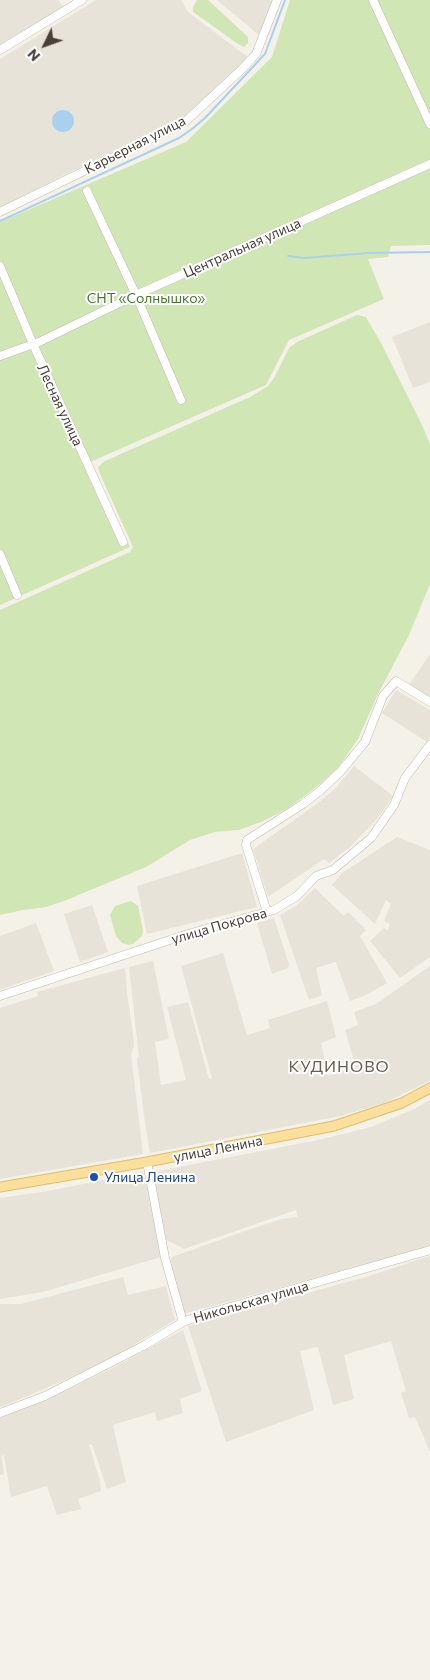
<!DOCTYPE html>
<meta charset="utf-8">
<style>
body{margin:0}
#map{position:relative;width:430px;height:1680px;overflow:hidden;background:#f4f1e9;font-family:Commissioner,sans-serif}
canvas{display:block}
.north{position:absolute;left:20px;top:20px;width:50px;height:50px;-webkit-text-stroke:4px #fff;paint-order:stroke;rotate:228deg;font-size:14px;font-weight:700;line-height:20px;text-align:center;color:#484138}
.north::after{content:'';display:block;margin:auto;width:18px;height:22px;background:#484138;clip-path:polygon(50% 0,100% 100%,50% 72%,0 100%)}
</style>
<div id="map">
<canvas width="430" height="1680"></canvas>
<div class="north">N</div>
</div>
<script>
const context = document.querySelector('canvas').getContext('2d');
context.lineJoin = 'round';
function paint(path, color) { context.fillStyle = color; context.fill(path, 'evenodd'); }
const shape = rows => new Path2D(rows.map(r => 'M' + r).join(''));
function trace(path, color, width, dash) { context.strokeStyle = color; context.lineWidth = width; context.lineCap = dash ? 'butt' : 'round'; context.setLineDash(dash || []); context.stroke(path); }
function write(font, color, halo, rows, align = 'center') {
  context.font = font + ' Commissioner,sans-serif'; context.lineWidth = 4; context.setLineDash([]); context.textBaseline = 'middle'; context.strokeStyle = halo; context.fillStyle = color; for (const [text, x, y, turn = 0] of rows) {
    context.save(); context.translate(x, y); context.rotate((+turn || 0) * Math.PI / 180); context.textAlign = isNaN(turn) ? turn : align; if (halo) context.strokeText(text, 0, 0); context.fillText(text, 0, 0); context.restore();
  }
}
const residential = shape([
 [0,0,58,0,63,7,0,45],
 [96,0,181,0,188,12,249,58,179,121,70,172,0,208,0,59],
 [217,0,273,0,259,35],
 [430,322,430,382,413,388,392,337],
 [430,654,430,699,408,686],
 [396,690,430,710,430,738,427,742,382,713],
 [354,766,393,796,377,819,350,847,329,863,324,859,268,897,253,849,318,803,337,787],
 [397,837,430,850,430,957,400,978,370,941,384,928,388,930,390,924,384,921,391,904,386,900,375,924,332,885,342,873],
 [242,853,257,907,147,934,137,886],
 [315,888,344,916,348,912,366,930,360,936,387,983,368,994,350,1001,336,962,316,968,322,995,309,1000,280,915,296,906],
 [92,905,108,952,80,962,64,914],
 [274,918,289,964,288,968,272,974,257,923],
 [36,923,54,971,0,990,0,936],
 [223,953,247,1035,270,1028,268,1020,327,1001,336,1037,321,1043,328,1076,356,1067,345,1030,358,1025,354,1012,376,1004,430,966,430,1081,384,1103,340,1116,150,1153,144,1116,137,1058,139,1057,129,967,153,961,169,1039,155,1042,161,1085,186,1080,167,1007,188,1002,209,1079,212,1078,181,966],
 [125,968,127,993,133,1034,134,1046,131,1054,143,1154,0,1179,0,1008,38,996,37,992],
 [430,1100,430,1246,184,1314,170,1262,172,1257,245,1231,282,1219,297,1217,296,1210,184,1249,165,1239,157,1202,153,1172,318,1140,371,1127,414,1109],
 [143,1172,150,1190,161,1257,43,1292,0,1299,0,1198,48,1191],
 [430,1256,430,1452,415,1417,409,1418,401,1393,406,1391,391,1341,344,1355,354,1399,333,1405,318,1347,300,1351,314,1410,226,1442,188,1326,369,1276],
 [123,1277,128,1295,166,1286,175,1320,104,1363,23,1398,0,1407,0,1304,21,1304],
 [183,1330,202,1391,180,1399,183,1413,157,1421,155,1412,113,1425,126,1482,107,1489,92,1444,89,1445,100,1481,101,1491,78,1499,81,1509,57,1515,47,1486,11,1497,4,1455,1,1456,4,1474,0,1475,0,1418,51,1398,120,1364]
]);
const green = shape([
 [197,0,208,0,248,37,248,43,244,47,238,44,193,12,193,7],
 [290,0,430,0,430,245,391,246,388,257,368,259,384,299,289,340,266,385,90,462,130,547,0,605,0,222,186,142,272,57],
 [357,315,366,317,381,343,422,425,430,444,430,584,409,635,379,692,358,739,337,769,320,784,287,809,261,822,239,830,215,832,190,840,146,867,64,901,46,907,23,910,0,915,0,610,130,552,133,547,100,474,98,467,105,461,250,397,268,386,274,378,289,348,297,342],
 [131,901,138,906,143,930,142,936,133,944,129,945,122,943,116,936,110,915,115,906]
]);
const water = shape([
 '52 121a11 11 0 1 1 22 0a11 11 0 1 1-22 0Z'
]);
const stream = shape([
 [0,221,179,138,192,129,205,118,265,54,285,0],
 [288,256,304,258,369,253,430,252]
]);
const minor = shape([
 [373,0,430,124],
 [0,50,82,0],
 [87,191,136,295,181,400],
 [0,212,185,122,241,70,256,54,277,0],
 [0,266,33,344,123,542],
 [0,356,39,342,136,295,430,164],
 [0,554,17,595],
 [267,912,246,845,247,840,303,804,321,790,341,771,365,742,383,696,396,681,430,702],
 [0,996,188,934,274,910,297,896,316,876,333,870,371,838,394,805,405,778,430,745],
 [147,1162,165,1258,183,1322],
 [0,1413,45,1396,145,1345,183,1322,202,1315,430,1250]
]);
const major = shape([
 [0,1187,147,1162,334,1126,402,1103,430,1088]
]);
const markers = [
 [94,1177,5,"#1a4fb4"]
];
const streetNames = [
 ["Карьерная улица",135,145,-27],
 ["Центральная улица",242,248,-24],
 ["Лесная улица",60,405,65],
 ["улица Покрова",219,926,-16],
 ["улица Ленина",218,1149,-11],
 ["Никольская улица",251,1302,-16]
];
const parkNames = [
 ["СНТ «Солнышко»",146,298]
];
const transitNames = [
 ["Улица Ленина",104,1177]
];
const quarterNames = [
 ["КУДИНОВО",339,1067]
];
paint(residential, '#e8e3d8');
paint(green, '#d0e6b4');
paint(water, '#a9d1ed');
trace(stream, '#a9d1ed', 2);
trace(minor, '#c2bbaf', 9);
trace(major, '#dfbd6d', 11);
trace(minor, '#fff', 8);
trace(major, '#fadf9d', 9);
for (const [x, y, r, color] of markers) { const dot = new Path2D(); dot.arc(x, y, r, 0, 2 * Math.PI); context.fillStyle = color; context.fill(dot); trace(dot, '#fff', 2); }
write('14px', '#484138', '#fff', streetNames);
write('14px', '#49772d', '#fff', parkNames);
write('14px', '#164399', '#fff', transitNames, 'left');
context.letterSpacing = '1px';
write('16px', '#6a5f50', '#fff', quarterNames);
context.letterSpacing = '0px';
</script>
